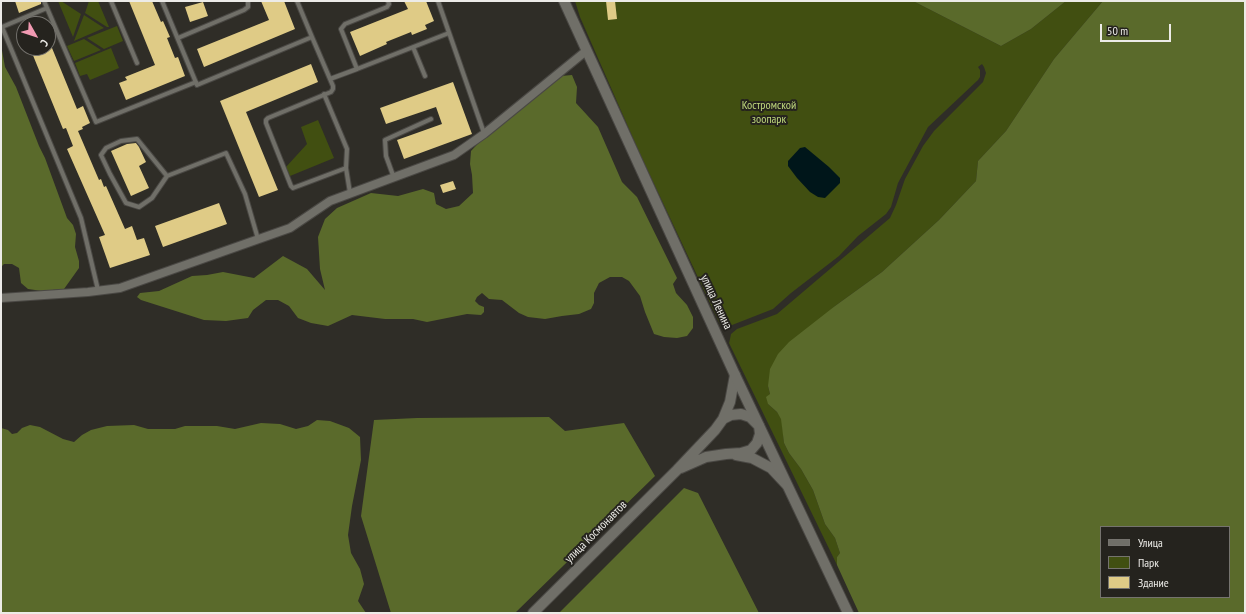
<!DOCTYPE html>
<meta charset="utf-8">
<style>
body{margin:0}
#map{position:relative;width:1246px;height:614px;overflow:hidden;background:#2f2d27;font-family:"PT Sans Narrow",sans-serif}
canvas{display:block}
.frame{position:absolute;inset:0;border:2px solid #ecebe7;pointer-events:none}
.legend{position:absolute;left:1100px;top:526px;width:130px;height:72px;box-sizing:border-box;background:#25231e;border:1px solid #75736e;margin:0;padding:5px 7px;list-style:none;font-size:12px;color:#ecebe7}
.legend li{display:flex;align-items:center;gap:8px;height:20px}
.legend b{width:20px;border:1px solid #75736e}
.north{position:absolute;left:16px;top:16px;width:40px;height:40px;box-sizing:border-box;background:#25231e;border:1px solid #75736e;border-radius:50%;rotate:129deg;font-size:11px;font-weight:700;line-height:16px;text-align:center;color:#ecebe7}
.north::after{content:'';display:block;margin:auto;width:14px;height:18px;background:#f19ab2;clip-path:polygon(50% 0,100% 100%,50% 72%,0 100%)}
.scale{position:absolute;left:1100px;top:24px;width:71px;height:18px;box-sizing:border-box;border:2px solid #ecebe7;border-top:0;padding-left:5px;font-size:12px;line-height:14px;white-space:nowrap;color:#ecebe7;-webkit-text-stroke:3px #25231e;paint-order:stroke}
</style>
<div id="map">
<canvas width="1246" height="614"></canvas>
<div class="frame"></div>
<ul class="legend">
<li><b style="height:5px;background:#706f68"></b>Улица</li>
<li><b style="height:11px;background:#414f11"></b>Парк</li>
<li><b style="height:11px;background:#dfcb86"></b>Здание</li>
</ul>
<div class="north">С</div>
<div class="scale">50 m</div>
</div>
<script>
const context = document.querySelector('canvas').getContext('2d');
context.lineJoin = 'round';
function paint(path, color) { context.fillStyle = color; context.fill(path, 'evenodd'); }
const shape = rows => new Path2D(rows.map(r => 'M' + r).join(''));
function trace(path, color, width, dash) { context.strokeStyle = color; context.lineWidth = width; context.lineCap = dash ? 'butt' : 'round'; context.setLineDash(dash || []); context.stroke(path); }
function write(font, color, halo, rows, align = 'center') {
  context.font = font + ' "PT Sans Narrow",sans-serif'; context.lineWidth = 4; context.setLineDash([]); context.textBaseline = 'middle'; context.strokeStyle = halo; context.fillStyle = color; for (const [text, x, y, turn = 0] of rows) {
    context.save(); context.translate(x, y); context.rotate((+turn || 0) * Math.PI / 180); context.textAlign = isNaN(turn) ? turn : align; if (halo) context.strokeText(text, 0, 0); context.fillText(text, 0, 0); context.restore();
  }
}
const green = shape([
 [58,1,61,1,81,14,73,37],
 [89,1,98,1,109,27,107,27,85,13],
 [575,1,913,1,1001,46,1031,29,1066,1,1103,1,1054,59,1006,131,978,161,976,181,939,220,882,272,835,306,768,386,770,394,768,404,777,412,782,419,784,443,789,453,801,469,813,490,825,524,835,538,840,553,837,557,837,565,729,343,730,339,731,334,737,329,777,314,890,218,896,205,905,179,923,146,934,131,983,82,986,73,984,67,982,64,978,67,980,70,980,77,978,80,928,127,898,183,891,207,886,214,858,236,839,256,791,293,773,309,727,327,722,326,719,322,640,154,580,17],
 [84,15,104,28,74,41],
 [117,26,123,41,104,49,87,38],
 [84,39,101,50,74,61,67,46],
 [111,48,119,68,90,80,87,74,80,76,75,63],
 [318,120,334,158,290,176,286,167,307,144,301,127]
]);
const forest = shape([
 [913,1,1066,1,1031,29,1001,46],
 [1103,1,1245,1,1245,613,859,613,837,565,837,557,840,553,835,538,825,524,813,490,801,469,789,453,784,443,781,419,777,412,768,404,766,397,770,394,768,386,770,369,778,354,789,342,835,306,882,272,939,220,976,181,978,161,1006,131,1054,59],
 [1101,527,1229,527,1229,597,1101,597],
 [1,45,5,67,16,87,39,146,45,158,67,218,73,225,76,234,75,247,79,261,79,268,64,289,42,291,28,289,21,283,19,268,12,264,4,264,1,267],
 [572,75,577,87,576,103,598,127,622,182,637,197,677,278,673,284,676,293,687,305,693,317,693,328,687,336,677,338,664,337,654,334,645,312,640,296,629,281,622,277,610,277,599,283,594,293,594,303,591,309,579,314,562,316,545,319,528,317,519,313,502,300,489,299,482,293,477,297,475,301,479,305,484,307,484,312,481,315,467,314,427,322,413,319,385,319,352,315,328,326,311,323,298,318,289,306,278,300,266,300,253,310,248,318,226,321,204,320,141,300,137,297,140,293,159,291,192,276,207,275,223,272,254,278,283,256,307,269,325,290,320,269,318,237,325,219,337,208,371,193,398,196,423,189,434,193,436,204,446,209,459,206,473,193,472,175,470,164,471,151,488,133,561,76],
 [549,417,565,431,624,423,655,476,515,613,391,613,361,516,374,420,417,418],
 [317,420,330,421,349,428,360,437,361,460,352,506,348,535,351,553,360,569,364,584,358,601,366,613,1,613,1,428,8,430,12,434,17,433,22,428,30,425,40,427,63,439,74,442,82,435,91,430,107,426,134,425,148,429,175,429,185,426,217,426,235,429,261,423,280,424,296,429,308,426],
 [684,488,698,493,759,613,559,613]
]);
const water = shape([
 [805,147,829,167,840,178,840,183,825,198,818,197,810,192,797,178,788,166,788,161,800,148]
]);
const building = shape([
 [15,1,41,1,41,4,19,13],
 [129,1,152,1,161,22,163,21,170,37,167,38,175,58,178,57,185,76,126,100,119,83,127,80,125,77,155,65],
 [261,1,284,1,295,29,204,67,197,49,269,20],
 [404,1,426,1,434,21,425,25,427,29,412,35,411,32,386,42,387,44,360,56,350,32,408,9],
 [606,1,615,1,617,19,608,20],
 [203,2,208,16,190,22,185,7],
 [30,48,52,48,77,109,83,106,90,123,82,127,83,129,78,131,99,180,101,179,104,187,106,186,125,229,132,226,137,240,144,238,150,255,110,268,99,237,105,235,67,149,73,146,66,128,63,129],
 [311,64,318,82,246,112,278,190,259,197,220,101],
 [453,82,472,134,404,159,397,140,442,124,436,107,386,124,380,108],
 [136,143,139,147,146,162,139,166,149,188,131,196,111,151,127,144],
 [453,181,456,189,443,193,440,185],
 [219,203,227,224,163,247,155,226]
]);
const service = shape([
 [44,1,96,122,196,82],
 [111,1,137,63],
 [162,1,197,85,312,37,297,1],
 [388,1,389,4,387,7,345,24,341,29,357,69,449,33],
 [438,1,484,133],
 [47,8,2,27,81,218,98,290],
 [312,37,333,86,333,89,331,92,268,118,266,120,266,123,291,186,293,188,346,168],
 [178,38,244,10,248,7,248,1],
 [413,47,425,76],
 [330,79,357,69],
 [324,94,347,149,346,168,350,193],
 [167,176,152,198,139,207,126,203,110,174,101,155,106,148,121,141,137,139,167,176,226,153,245,194,258,239],
 [394,178,386,156,385,140,431,119]
]);
const minor = shape([
 [1,298,88,292,120,288,290,228,330,201,454,155,484,134,586,51]
]);
const tertiary = shape([
 [736,455,752,458,771,468,786,484],
 [681,468,706,457,726,454,741,453,751,450,757,443,760,434,759,426,750,417,741,414,731,415,723,419],
 [533,613,677,470,715,430,723,419,730,402,735,375]
]);
const secondary = shape([
 [564,1,735,375,848,613]
]);
const parkNames = [
 ["Костромской",769,106],
 ["зоопарк",769,120]
];
const streetNames = [
 ["улица Ленина",716,302,65],
 ["улица Космонавтов",596,532,-45]
];
paint(green, '#414f11');
paint(forest, '#5a6a2b');
paint(water, '#00161a');
paint(building, '#dfcb86');
trace(service, '#4a4844', 6);
trace(minor, '#4a4844', 10);
trace(tertiary, '#4a4844', 12);
trace(secondary, '#4a4844', 12);
trace(service, '#706f68', 4);
trace(minor, '#706f68', 8);
trace(tertiary, '#706f68', 10);
trace(secondary, '#706f68', 10);
write('12px', '#bed77c', '#25231e', parkNames);
write('12px', '#ecebe7', '#25231e', streetNames);
</script>
